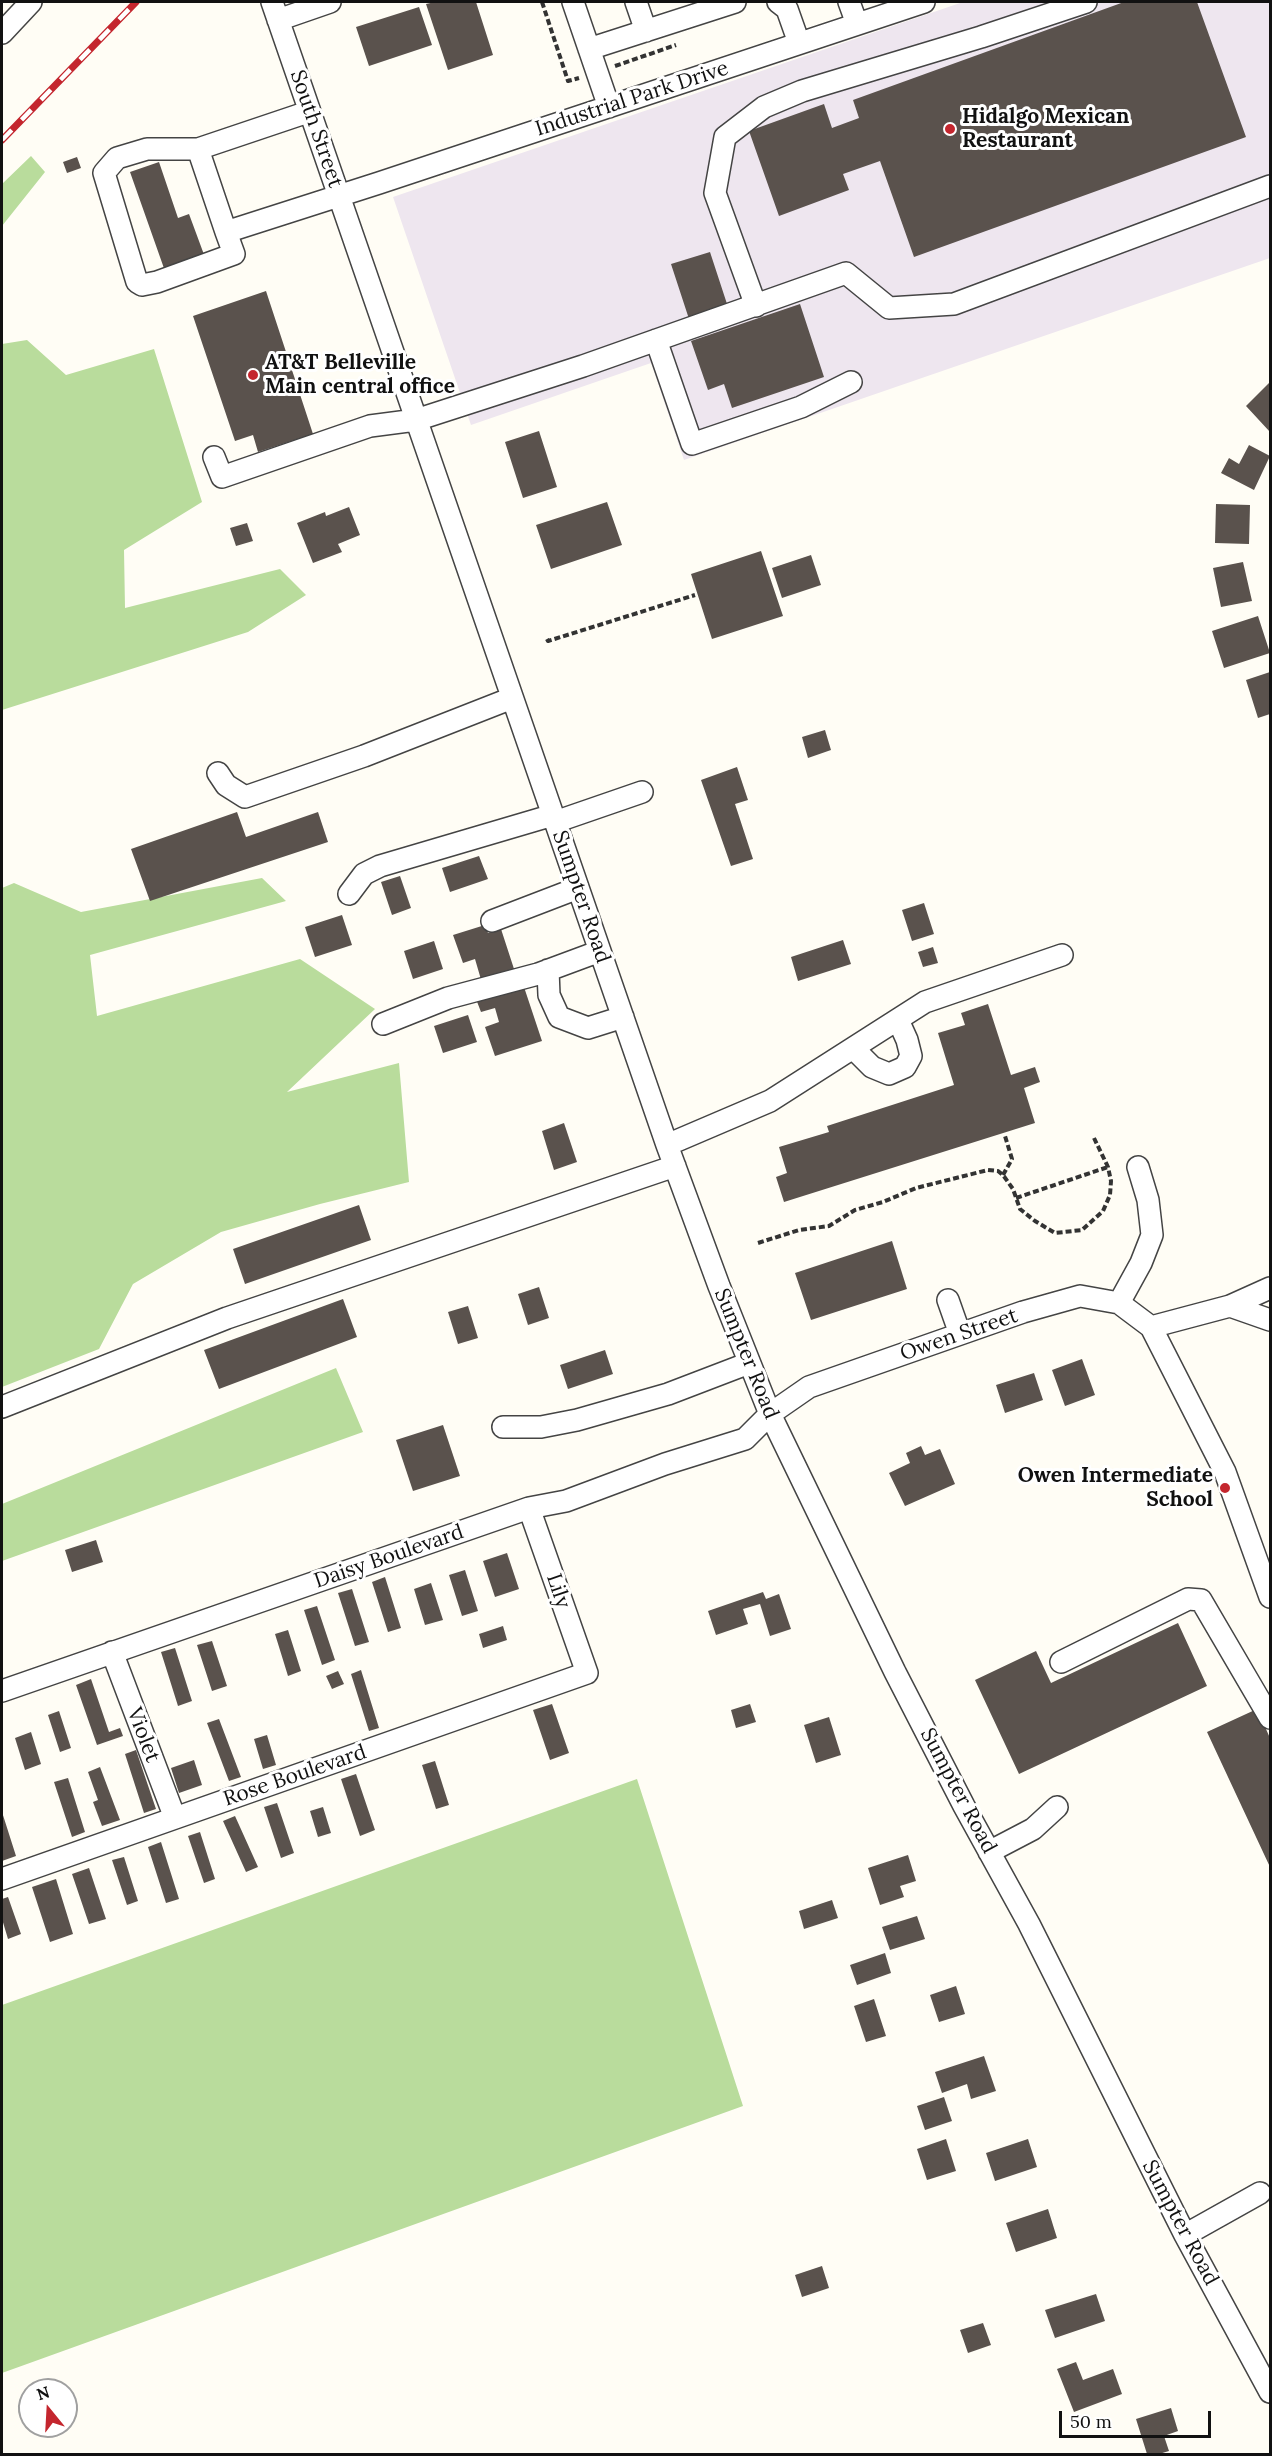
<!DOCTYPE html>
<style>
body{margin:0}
#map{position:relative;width:1272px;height:2456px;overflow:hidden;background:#fffdf5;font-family:Lora,serif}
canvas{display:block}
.frame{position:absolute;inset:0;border:3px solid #111;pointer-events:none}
.north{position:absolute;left:18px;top:2378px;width:60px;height:60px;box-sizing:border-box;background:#fff;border:2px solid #a0a0a0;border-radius:50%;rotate:342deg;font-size:16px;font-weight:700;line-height:24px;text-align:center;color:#111}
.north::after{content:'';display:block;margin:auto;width:21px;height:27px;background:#c4262e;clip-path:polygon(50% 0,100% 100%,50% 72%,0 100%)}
.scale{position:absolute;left:1059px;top:2411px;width:152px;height:27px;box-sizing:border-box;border:3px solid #111;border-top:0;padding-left:8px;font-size:18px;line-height:21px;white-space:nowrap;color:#111;-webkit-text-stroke:4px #fff;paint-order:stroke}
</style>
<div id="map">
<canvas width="1272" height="2456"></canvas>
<div class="frame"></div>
<div class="north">N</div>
<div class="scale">50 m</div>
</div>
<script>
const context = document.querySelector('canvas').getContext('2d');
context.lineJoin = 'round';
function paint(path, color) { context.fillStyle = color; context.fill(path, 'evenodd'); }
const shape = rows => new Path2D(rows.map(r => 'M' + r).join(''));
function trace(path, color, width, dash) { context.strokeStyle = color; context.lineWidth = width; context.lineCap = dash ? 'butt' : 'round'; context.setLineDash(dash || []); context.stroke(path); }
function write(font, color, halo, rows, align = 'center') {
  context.font = font + ' Lora,serif'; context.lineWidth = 6; context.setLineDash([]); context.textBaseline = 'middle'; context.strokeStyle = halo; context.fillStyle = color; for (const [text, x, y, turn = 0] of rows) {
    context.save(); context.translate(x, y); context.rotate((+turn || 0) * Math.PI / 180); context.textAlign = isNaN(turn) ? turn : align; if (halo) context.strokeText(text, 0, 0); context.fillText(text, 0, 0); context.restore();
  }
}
const industrial = shape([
 [963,2,1270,2,1270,258,684,460,651,363,471,425,393,197]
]);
const forest = shape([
 [31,156,45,172,2,226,2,184],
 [27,340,66,375,154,349,202,502,124,550,125,608,280,569,306,595,248,632,2,710,2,344],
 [262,878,286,901,90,955,97,1016,300,959,375,1009,287,1092,399,1063,409,1182,320,1204,221,1232,133,1284,99,1349,2,1387,2,888,14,883,81,912],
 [336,1368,363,1432,2,1561,2,1504],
 [637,1779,743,2106,2,2373,2,2005]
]);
const building = shape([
 [435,2,476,2,493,55,448,70,426,4],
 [1124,2,1197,2,1246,137,914,257,880,161,843,174,849,190,779,216,749,131,824,104,832,128,859,118,853,100],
 [419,7,432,45,369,66,356,27],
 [77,157,81,168,67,173,63,162],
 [159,162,178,218,189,214,206,260,166,274,130,172],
 [710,252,728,307,689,319,671,264],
 [266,291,313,434,258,452,253,435,235,441,193,316],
 [800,304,824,377,732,408,724,384,708,390,691,341],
 [1270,382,1270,432,1246,406],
 [539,431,557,487,523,498,505,442],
 [1249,445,1270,456,1254,490,1221,473,1229,458,1239,464],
 [607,502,622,545,551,569,536,525],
 [1216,504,1250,505,1249,544,1215,543],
 [349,507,360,535,338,544,342,552,313,563,297,523,325,512,326,516],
 [247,523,253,541,236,546,230,528],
 [761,551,783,616,712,639,691,574],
 [811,555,821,585,782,598,772,568],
 [1243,562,1252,601,1221,607,1213,568],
 [1258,616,1270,653,1224,668,1212,631],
 [1270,672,1270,714,1258,718,1246,680],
 [825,730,831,750,808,758,802,737],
 [737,767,748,800,735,804,753,859,731,866,701,780],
 [237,812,246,837,318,812,328,842,150,901,131,849],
 [479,856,488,879,450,892,442,868],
 [400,876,411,908,392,915,381,882],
 [924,903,934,934,912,941,902,910],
 [342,915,352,945,315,957,305,927],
 [485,925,488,933,501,929,515,972,482,983,475,959,463,963,453,935],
 [843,940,851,964,798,981,791,957],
 [434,941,443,969,413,979,404,951],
 [933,947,938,963,923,967,918,952],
 [523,984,542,1041,495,1056,485,1027,499,1022,495,1008,481,1012,476,999],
 [988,1004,1011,1075,1035,1067,1040,1082,1024,1088,1035,1123,784,1202,776,1177,787,1173,779,1147,829,1132,827,1126,954,1085,938,1033,965,1025,961,1013],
 [468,1015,477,1042,443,1053,434,1026],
 [564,1123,577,1162,554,1170,542,1131],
 [359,1205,371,1240,245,1284,233,1249],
 [892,1241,907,1289,811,1320,795,1273],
 [539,1287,549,1318,528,1325,518,1294],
 [343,1299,357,1337,219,1389,204,1350],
 [468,1306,478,1338,458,1344,448,1312],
 [605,1350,613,1374,568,1389,560,1365],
 [1082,1359,1095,1395,1065,1406,1052,1370],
 [1034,1373,1043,1400,1005,1413,996,1385],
 [443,1425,460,1476,413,1491,396,1440],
 [921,1446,925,1455,940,1449,955,1484,905,1506,889,1473,910,1463,906,1453],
 [96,1540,103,1562,72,1572,65,1550],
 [507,1553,519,1589,495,1597,483,1561],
 [465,1570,478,1611,462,1616,449,1575],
 [385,1577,401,1628,388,1632,372,1582],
 [431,1583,443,1620,425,1625,414,1589],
 [352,1589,369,1642,355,1646,338,1593],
 [763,1592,766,1599,779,1594,791,1629,770,1636,760,1604,743,1609,748,1624,716,1635,708,1611],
 [317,1606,335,1660,322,1665,304,1610],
 [1178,1623,1207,1686,1019,1774,975,1680,1036,1651,1051,1683],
 [503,1626,507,1640,483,1648,479,1634],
 [288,1630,301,1671,288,1676,275,1634],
 [212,1641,227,1686,212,1691,197,1645],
 [175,1648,192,1701,178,1706,161,1652],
 [361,1670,379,1728,369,1731,351,1674],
 [338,1671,344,1684,332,1689,326,1676],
 [91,1679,109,1732,120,1728,123,1736,97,1745,76,1685],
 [552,1704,569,1753,550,1760,533,1710],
 [750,1704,756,1722,736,1728,731,1710],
 [1257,1709,1270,1738,1270,1867,1207,1732],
 [59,1711,71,1748,60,1752,48,1715],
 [829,1717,841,1755,816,1763,804,1725],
 [219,1719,241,1777,229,1781,207,1723],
 [31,1732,41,1764,25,1770,15,1738],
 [267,1735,276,1765,263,1769,254,1739],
 [136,1750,156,1809,144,1813,125,1754],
 [194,1760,202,1785,179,1793,171,1768],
 [435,1761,449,1805,436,1809,422,1765],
 [100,1767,120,1820,102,1826,93,1802,98,1800,88,1772],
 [356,1774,375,1830,360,1836,341,1779],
 [68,1778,85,1832,72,1837,54,1782],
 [277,1803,294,1853,281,1858,264,1807],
 [323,1807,331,1833,318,1837,310,1811],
 [2,1812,16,1856,2,1861],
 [235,1816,258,1867,246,1872,223,1821],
 [200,1832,215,1879,204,1883,188,1836],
 [161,1842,179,1899,166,1903,148,1847],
 [908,1855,916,1881,900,1886,904,1897,880,1905,868,1868],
 [124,1857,138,1901,127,1905,112,1860],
 [89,1868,106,1919,89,1924,72,1874],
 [56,1879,73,1934,50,1942,32,1887],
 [8,1897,21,1934,8,1939,2,1919,2,1899],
 [832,1900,838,1918,804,1929,799,1911],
 [917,1916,925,1939,890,1950,882,1927],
 [885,1953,891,1973,857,1985,850,1965],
 [956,1986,965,2014,939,2022,930,1995],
 [874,1999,886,2036,866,2042,854,2006],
 [984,2056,996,2091,971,2099,967,2084,942,2093,935,2072],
 [944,2097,952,2121,925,2130,917,2106],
 [946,2139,956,2171,927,2180,917,2149],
 [1028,2139,1037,2167,995,2181,986,2153],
 [1048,2209,1057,2238,1016,2252,1006,2223],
 [822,2266,829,2288,802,2297,795,2275],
 [1096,2294,1105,2321,1055,2338,1045,2310],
 [983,2323,991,2345,968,2353,960,2330],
 [1076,2362,1083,2380,1113,2369,1122,2394,1074,2412,1057,2369],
 [1171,2408,1178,2431,1164,2436,1169,2451,1159,2454,1147,2454,1136,2419]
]);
const path = shape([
 [542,2,568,81,579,78],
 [615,66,676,45],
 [547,639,548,641,695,595],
 [1003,1175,1012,1159,1005,1136],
 [1016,1198,1108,1167],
 [758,1243,799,1230,829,1226,855,1210,883,1202,916,1188,988,1170,998,1171,1003,1175,1013,1189,1020,1209,1035,1221,1055,1233,1082,1230,1103,1211,1110,1195,1111,1181,1108,1167,1094,1138]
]);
const minor = shape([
 [272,2,667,1145,719,1286,770,1414,895,1672,964,1806,1029,1924,1185,2235,1270,2392],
 [573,2,609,107],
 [636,2,646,31],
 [778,2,787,9,799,43],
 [849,2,857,24],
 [278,20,330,2],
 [2,33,31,2],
 [589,49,735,2],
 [308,112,198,149,226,232,379,183,924,2],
 [198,149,147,149,117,158,104,173,137,282,142,285,157,282,234,254,226,232],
 [756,306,715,193,725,137,764,107,802,91,981,37,1086,2],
 [656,340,692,444,801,407,851,382],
 [214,457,222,477,370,426,416,420,583,366,846,273,889,308,954,304,1270,186],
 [218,773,226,785,245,797,364,756,512,698],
 [555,822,642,792],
 [349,894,364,874,380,866,553,815],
 [492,921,578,888],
 [548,970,549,995,559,1017,588,1028,623,1017],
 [383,1024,448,998,538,974,600,951],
 [854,1049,872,1067,889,1074,905,1067,911,1056,907,1040,898,1020],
 [667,1145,770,1101,925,1002,1062,955],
 [948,1300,960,1334],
 [1119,1303,1141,1263,1152,1235,1148,1200,1138,1167],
 [1230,1306,1270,1288],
 [1270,1320,1230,1306,1151,1327,1225,1472,1270,1597],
 [2,1407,227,1318,675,1166],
 [503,1427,541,1427,577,1420,668,1394,749,1363],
 [112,1652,175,1818],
 [1061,1662,1188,1599,1201,1600,1270,1718],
 [2,1691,529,1508,566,1501,665,1464,745,1439,770,1414,809,1387,1023,1312,1080,1296,1119,1303,1151,1327],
 [989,1852,1033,1829,1057,1807],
 [2,1879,587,1673,529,1508],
 [1185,2235,1260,2193]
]);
const rail = shape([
 [2,140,136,2]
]);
const markers = [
 [950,129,6,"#c4262e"],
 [253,375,6,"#c4262e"],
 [1225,1488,6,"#c4262e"]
];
const streetNames = [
 ["Industrial Park Drive",632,99,-18],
 ["South Street",316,129,71],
 ["Sumpter Road",581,897,71],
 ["Owen Street",959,1335,-19],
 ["Sumpter Road",746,1354,68],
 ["Daisy Boulevard",389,1557,-19],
 ["Lily",558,1591,71],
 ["Violet",143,1735,69],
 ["Rose Boulevard",295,1776,-19],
 ["Sumpter Road",958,1791,62],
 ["Sumpter Road",1180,2223,62]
];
const poiNames = [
 ["Hidalgo Mexican",962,117],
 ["Restaurant",962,141],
 ["AT&T Belleville",265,363],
 ["Main central office",265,387],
 ["Owen Intermediate",1213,1476,"right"],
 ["School",1213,1500,"right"]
];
paint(industrial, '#eee6ef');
paint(forest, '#b9dc9c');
paint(building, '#5a524d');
trace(minor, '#444', 24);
trace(path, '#333', 4, [6, 3]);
trace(minor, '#fff', 21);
trace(rail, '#c4262e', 7);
trace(rail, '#fff', 4.5, [14]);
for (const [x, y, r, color] of markers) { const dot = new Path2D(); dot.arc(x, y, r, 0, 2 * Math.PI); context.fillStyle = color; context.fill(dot); trace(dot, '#fff', 2); }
write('21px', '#111', '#fff', streetNames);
write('bold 21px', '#111', '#fff', poiNames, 'left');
</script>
